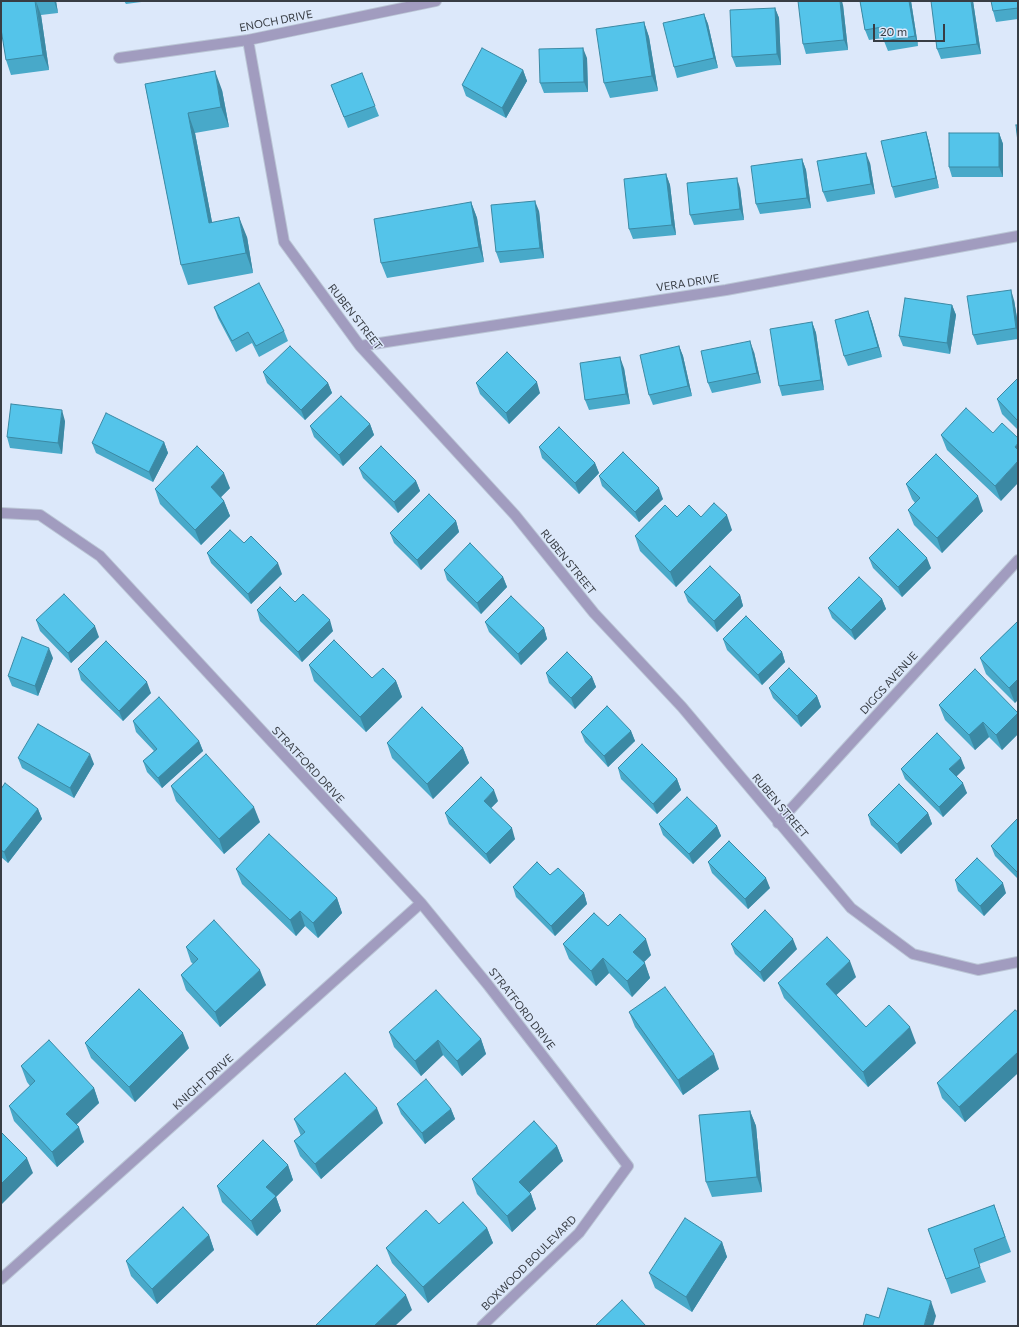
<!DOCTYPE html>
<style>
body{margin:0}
#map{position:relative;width:1019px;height:1327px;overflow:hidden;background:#dce8fa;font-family:Commissioner,sans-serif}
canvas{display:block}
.frame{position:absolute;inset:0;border:2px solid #383d44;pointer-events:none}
.scale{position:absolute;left:873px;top:24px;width:72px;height:18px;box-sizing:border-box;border:2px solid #383d44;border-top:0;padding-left:5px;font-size:12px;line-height:14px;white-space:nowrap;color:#383d44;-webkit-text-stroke:3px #dce8fa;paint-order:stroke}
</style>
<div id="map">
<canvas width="1019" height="1327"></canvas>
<div class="frame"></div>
<div class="scale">20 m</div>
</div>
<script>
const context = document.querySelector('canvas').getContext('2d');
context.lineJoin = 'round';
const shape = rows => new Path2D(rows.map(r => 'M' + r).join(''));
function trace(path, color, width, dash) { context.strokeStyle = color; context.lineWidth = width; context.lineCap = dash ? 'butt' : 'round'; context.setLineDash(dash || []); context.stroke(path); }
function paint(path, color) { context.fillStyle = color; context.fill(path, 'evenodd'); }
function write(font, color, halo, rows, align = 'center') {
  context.font = font + ' Commissioner,sans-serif'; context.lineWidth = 3; context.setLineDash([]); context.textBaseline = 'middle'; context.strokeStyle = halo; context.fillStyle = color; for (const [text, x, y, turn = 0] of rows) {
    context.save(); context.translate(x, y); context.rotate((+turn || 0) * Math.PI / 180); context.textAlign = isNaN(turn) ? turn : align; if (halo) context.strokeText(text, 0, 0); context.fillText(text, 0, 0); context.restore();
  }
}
const minor = shape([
 [248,40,284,242,360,346,515,515,594,613,682,707,851,908,913,954,978,970,1018,962],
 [119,58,248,40,436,1],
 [360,346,726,290,1018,236],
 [1,513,40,515,100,556,421,903,488,985,628,1166,579,1233,482,1326],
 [778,823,1018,560],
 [1,1279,421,903]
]);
const wall = shape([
 [1,1,56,1,58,13,41,15,49,70,11,75,6,60],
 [124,1,149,1,126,4],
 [860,1,911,1,918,46,888,51,884,41,883,38,869,40,865,30],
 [973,1,981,54,941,59,937,49],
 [1018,1,1018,19,996,22,993,11],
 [843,5,848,50,806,54,803,44],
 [775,8,779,18,781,65,736,67,732,57],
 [704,14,708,24,718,68,677,78,674,67],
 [644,22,649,37,658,91,610,98,604,83],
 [587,58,588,92,544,93,540,83],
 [523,70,527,81,506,118,466,96,462,85],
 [145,84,222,90,229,127,195,133,212,222,247,237,253,273,188,285,181,265],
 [331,85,375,106,379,116,348,128],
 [926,132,929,142,939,188,895,198,892,187],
 [999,133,1003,144,1003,177,952,177,949,167],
 [802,159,806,170,811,208,760,214,756,204],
 [870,163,875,194,827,202,823,192],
 [666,174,670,185,676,235,633,239,629,229],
 [740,188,744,220,694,225,690,215],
 [471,202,477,218,484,262,387,278,381,263],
 [539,211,544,258,500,263,496,252],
 [1014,300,1018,324,1018,339,977,345,973,335],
 [952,305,956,315,950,354,903,346,899,336],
 [214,307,284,331,288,341,259,357,252,343,236,352,218,318],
 [868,311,872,322,882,357,848,366,844,356],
 [812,322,816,333,824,390,782,396,779,386],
 [679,346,683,356,692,396,653,405,649,395],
 [754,352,761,383,712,393,708,383],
 [624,368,630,404,589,410,585,400],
 [263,372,328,383,332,393,305,420,267,383],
 [1018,378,1018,430,1002,414,997,399],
 [476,383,540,393,509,424,480,394],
 [65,421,62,454,10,448,7,437],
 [370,424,374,435,343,466,314,437,310,426],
 [993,433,1001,501,947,450,941,435],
 [164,442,168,453,153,482,96,453,92,443],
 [539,447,595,463,599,473,579,494,542,458],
 [359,468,416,481,420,491,398,513,363,478],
 [599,476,663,499,639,522,602,486],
 [906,484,983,511,942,553,914,525,908,510,915,503,912,499],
 [230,488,221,497,224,501,230,516,201,545,160,504,155,489],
 [701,517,732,530,676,587,640,551,635,536],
 [456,521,459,532,421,570,394,543,390,533],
 [207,553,282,574,251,604,211,563],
 [869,558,931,568,902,597,873,568],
 [444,570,503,577,507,587,481,614,447,580],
 [684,592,740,595,743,606,717,632,688,602],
 [882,599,886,609,855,640,832,618,828,608],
 [295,602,333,631,302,662,260,621,257,610],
 [36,620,99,637,71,663,40,631],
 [1018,621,1015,703,986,674,980,658],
 [485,622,544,628,547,639,521,665,489,632],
 [723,639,782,652,785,662,762,685,727,650],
 [53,658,38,696,12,686,8,676],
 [309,665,372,678,396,681,402,697,366,732,314,681],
 [78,669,151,693,123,721,81,680],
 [546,673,592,677,596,687,575,709,549,683],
 [769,688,817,696,821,707,801,727,773,698],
 [939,705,1018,734,1002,750,989,737,975,750,945,720],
 [133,721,199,741,203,751,162,788,147,772,143,761,154,751,136,732],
 [631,731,635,741,608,767,585,742,581,732],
 [387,743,463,748,469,763,433,799,392,758],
 [18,758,94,764,74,798,22,768],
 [618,768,677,779,681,790,657,814,621,779],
 [965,768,956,776,967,793,943,817,905,779,901,769],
 [171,786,260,822,224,854,176,801],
 [1,789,38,809,42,819,8,863,1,857],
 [498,801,491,808,515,839,490,864,449,824,445,813],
 [928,813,932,824,901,854,871,825,868,815],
 [1018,818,1018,879,995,856,991,846],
 [659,824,717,826,721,836,693,864,663,835],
 [708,862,770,888,748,909,712,873],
 [236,869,337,898,342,913,318,938,305,926,296,936,242,884],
 [550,875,584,893,587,904,555,936,516,897,513,887],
 [955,880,1006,893,984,916,958,891],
 [608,926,651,955,644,962,650,978,632,997,609,973,596,986,569,959,563,944],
 [731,944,797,949,764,982,735,954],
 [186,947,266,985,220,1027,186,990,181,975,193,964,191,962],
 [856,977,836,995,866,1027,916,1043,868,1087,784,998,778,983],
 [629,1012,719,1069,683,1095,635,1027],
 [1018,1012,1018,1073,965,1122,942,1098,937,1083],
 [389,1032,481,1039,486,1054,462,1076,443,1055,421,1076,394,1047],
 [85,1043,189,1048,135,1102,91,1058],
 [21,1066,94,1088,99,1103,76,1124,84,1142,57,1167,14,1121,9,1106,30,1086,27,1082],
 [397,1104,451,1109,455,1119,425,1144,401,1114],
 [750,1111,756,1126,762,1192,712,1197,706,1182],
 [294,1119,383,1123,321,1179,300,1156,294,1141,301,1136],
 [557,1146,563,1161,529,1192,531,1194,536,1209,512,1232,477,1194,472,1179],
 [288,1165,293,1180,276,1197,281,1211,257,1236,222,1202,217,1186],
 [994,1205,1011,1252,979,1264,986,1282,951,1294,928,1229],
 [439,1224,487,1228,493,1243,428,1303,392,1263,386,1248],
 [209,1235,214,1250,157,1304,131,1276,126,1261],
 [722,1242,727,1257,692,1312,655,1288,649,1273]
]);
const shadedWall = shape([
 [36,1,41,15,49,70,43,55],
 [54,1,56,1,58,13],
 [840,1,842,1,843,5,848,50,844,40],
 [909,1,911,1,918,46,915,36],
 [971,1,973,1,981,54,977,44],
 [775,8,779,18,781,65,777,54],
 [704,14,708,24,718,68,714,58],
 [644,22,649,37,658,91,652,76],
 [583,48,587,58,588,92,584,82],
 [523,70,527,81,506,118,502,108],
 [215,71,222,90,229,127,221,107],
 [188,113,195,133,216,243,209,223],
 [926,132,929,142,939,188,936,178],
 [999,133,1003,144,1003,177,999,167],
 [866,153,870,163,875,194,871,184],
 [802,159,806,170,811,208,807,198],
 [666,174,670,185,676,235,672,225],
 [737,178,740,188,744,220,740,209],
 [535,201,539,211,544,258,540,248],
 [471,202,477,218,484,262,479,247],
 [239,217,247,237,253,273,246,253],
 [1011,290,1014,300,1018,324,1018,333,1016,328],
 [952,305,956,315,950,354,947,343],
 [868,311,872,322,882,357,878,347],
 [812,322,816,333,824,390,821,380],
 [750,341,754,352,761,383,757,373],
 [679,346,683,356,692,396,688,386],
 [620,357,624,368,630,404,626,394],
 [537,382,540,393,509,424,506,413],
 [328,383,332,393,305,420,301,410],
 [62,410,65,421,62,454,58,443],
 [370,424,374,435,343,466,339,455],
 [164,442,168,453,153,482,149,472],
 [1018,443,1018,456,1015,447],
 [1018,461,1018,483,1001,501,995,486],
 [595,463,599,473,579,494,575,483],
 [224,473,230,488,216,502,211,487],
 [416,481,420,491,398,513,394,502],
 [659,488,663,499,639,522,635,512],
 [978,496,983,511,942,553,937,538],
 [224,501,230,516,201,545,195,530],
 [727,515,732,530,676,587,670,572],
 [456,521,459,532,421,570,417,560],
 [927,558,931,568,902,597,898,587],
 [278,563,282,574,251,604,248,594],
 [503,577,507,587,481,614,477,603],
 [740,595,743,606,717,632,714,621],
 [882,599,886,609,855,640,851,630],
 [330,620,333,631,302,662,298,652],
 [95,626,99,637,71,663,68,653],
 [544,628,547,639,521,665,518,654],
 [49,648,53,658,38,696,35,686],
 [782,652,785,662,762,685,758,675],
 [592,677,596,687,575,709,571,698],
 [1018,679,1018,700,1015,703,1009,688],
 [396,681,402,697,366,732,360,717],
 [147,682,151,693,123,721,119,711],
 [817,696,821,707,801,727,797,716],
 [1018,713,1018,734,1002,750,996,735],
 [983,722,989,737,975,750,969,735],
 [631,731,635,741,608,767,604,756],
 [199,741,203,751,162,788,158,778],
 [463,748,469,763,433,799,427,784],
 [90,754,94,764,74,798,70,788],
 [961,758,965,768,953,780,949,769],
 [677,779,681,790,657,814,653,804],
 [963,783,967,793,943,817,939,807],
 [494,790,498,801,488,811,484,801],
 [254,807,260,822,224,854,219,839],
 [38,809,42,819,8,863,4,852],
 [928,813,932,824,901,854,897,844],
 [717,826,721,836,693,864,689,854],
 [512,828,515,839,490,864,486,854],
 [766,878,770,888,748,909,745,899],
 [1003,883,1006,893,984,916,980,906],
 [584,893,587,904,555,936,551,926],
 [337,898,342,913,318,938,313,923],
 [300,911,305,926,296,936,290,920],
 [646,939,651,955,639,967,633,952],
 [793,939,797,949,764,982,760,972],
 [603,958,609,973,596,986,591,971],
 [850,961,856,977,832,999,826,984],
 [645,963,650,978,632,997,627,981],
 [260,970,266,985,220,1027,215,1012],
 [910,1027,916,1043,868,1087,863,1072],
 [183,1033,189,1048,135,1102,129,1087],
 [481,1039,486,1054,462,1076,457,1061],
 [438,1040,443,1055,421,1076,415,1061],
 [1018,1052,1018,1073,965,1122,959,1107],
 [714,1054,719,1069,683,1095,678,1080],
 [94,1088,99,1103,72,1129,66,1114],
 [377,1108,383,1123,321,1179,315,1164],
 [451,1109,455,1119,425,1144,422,1133],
 [750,1111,756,1126,762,1192,757,1177],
 [79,1127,84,1142,57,1167,52,1152],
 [557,1146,563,1161,525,1197,519,1182],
 [27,1158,33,1173,1,1205,1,1184],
 [288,1165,293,1180,276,1197,281,1211,257,1236,251,1221,266,1187],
 [531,1194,536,1209,512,1232,507,1216],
 [487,1228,493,1243,428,1303,423,1287],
 [209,1235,214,1250,157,1304,152,1289],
 [722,1242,727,1257,692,1312,686,1297],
 [406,1295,412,1310,395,1326,374,1326],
 [931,1301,936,1316,933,1326,924,1326]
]);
const building = shape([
 [1,1,35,1,43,55,6,60,1,29,1,1],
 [798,1,840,1,844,40,803,44,798,1],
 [860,1,909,1,915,36,884,41,882,27,865,30,860,1],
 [931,1,971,1,977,44,937,49,931,1],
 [991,1,1018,1,1018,8,993,11,991,1],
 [775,8,777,54,732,57,730,10,775,8],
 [704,14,714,58,674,67,663,23,704,14],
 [644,22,652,76,604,83,596,29,644,22],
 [482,48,523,70,502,108,462,85,482,48],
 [583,48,584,82,540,83,539,49,583,48],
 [215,71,221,107,188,113,209,223,239,217,246,253,181,265,145,84,215,71],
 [362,73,375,106,344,117,331,85,362,73],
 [1016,125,1018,125,1018,142,1016,125],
 [926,132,936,178,892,187,881,141,926,132],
 [949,133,999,133,999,167,949,167,949,133],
 [866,153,871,184,823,192,817,161,866,153],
 [802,159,807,198,756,204,751,166,802,159],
 [666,174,672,225,629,229,624,179,666,174],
 [737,178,740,209,690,215,687,183,737,178],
 [535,201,540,248,496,252,491,205,535,201],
 [471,202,479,247,381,263,374,219,471,202],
 [259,283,284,331,256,346,248,332,232,341,214,307,259,283],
 [1011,290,1016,328,973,335,967,296,1011,290],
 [905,298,952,305,947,343,899,336,905,298],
 [868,311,878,347,844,356,835,320,868,311],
 [812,322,821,380,779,386,770,329,812,322],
 [750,341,757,373,708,383,701,351,750,341],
 [290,346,328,383,301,410,263,372,290,346],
 [679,346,688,386,649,395,640,355,679,346],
 [507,352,537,382,506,413,476,383,507,352],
 [620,357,626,394,585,400,580,363,620,357],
 [1018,378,1018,421,997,399,1018,378],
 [341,396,370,424,339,455,310,426,341,396],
 [11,404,62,410,58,443,7,437,11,404],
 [966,408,993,433,1002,423,1018,438,1018,443,1015,447,1018,450,1018,461,995,486,941,435,966,408],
 [106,413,164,442,149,472,92,443,106,413],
 [559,427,595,463,575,483,539,447,559,427],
 [197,446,224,473,211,487,224,501,195,530,155,489,197,446],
 [381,446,416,481,394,502,359,468,381,446],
 [623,452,659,488,635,512,599,476,623,452],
 [936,454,978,496,937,538,908,510,920,498,906,484,936,454],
 [429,494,456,521,417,560,390,533,429,494],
 [714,503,727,515,670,572,635,536,665,505,677,517,689,505,701,517,714,503],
 [898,529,927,558,898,587,869,558,898,529],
 [230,530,244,543,251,536,278,563,248,594,207,553,230,530],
 [470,543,503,577,477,603,444,570,470,543],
 [710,566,740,595,714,621,684,592,710,566],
 [859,577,882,599,851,630,828,608,859,577],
 [280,587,295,602,303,594,330,620,298,652,257,610,280,587],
 [64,594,95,626,68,653,36,620,64,594],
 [511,596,544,628,518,654,485,622,511,596],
 [746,616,782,652,758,675,723,639,746,616],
 [1018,621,1018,679,1009,688,980,658,1018,621],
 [22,637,49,648,35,686,8,676,22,637],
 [334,640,372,678,383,668,396,681,360,717,309,665,334,640],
 [106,641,147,682,119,711,78,669,106,641],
 [567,652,592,677,571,698,546,673,567,652],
 [789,668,817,696,797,716,769,688,789,668],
 [975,669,1018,713,996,735,983,722,969,735,939,705,975,669],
 [159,697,199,741,158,778,143,761,157,749,133,721,159,697],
 [607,706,631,731,604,756,581,732,607,706],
 [422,707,463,748,427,784,387,743,422,707],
 [38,724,90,754,70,788,18,758,38,724],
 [937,733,961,758,949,769,963,783,939,807,901,769,937,733],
 [642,744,677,779,653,804,618,768,642,744],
 [206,754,254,807,219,839,171,786,206,754],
 [481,777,494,790,484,801,512,828,486,854,445,813,481,777],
 [5,783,38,809,4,852,1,850,1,789,5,783],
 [899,784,928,813,897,844,868,815,899,784],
 [687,797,717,826,689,854,659,824,687,797],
 [1018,818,1018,873,991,846,1018,818],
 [269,834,337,898,313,923,300,911,290,920,236,869,269,834],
 [729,841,766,878,745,899,708,862,729,841],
 [977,858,1003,883,980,906,955,880,977,858],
 [537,862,550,875,558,868,584,893,551,926,513,887,537,862],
 [765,910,793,939,760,972,731,944,765,910],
 [594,913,608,926,620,914,646,939,633,952,645,963,627,981,603,958,591,971,563,944,594,913],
 [214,920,260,970,215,1012,181,975,198,959,186,947,214,920],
 [827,937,850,961,826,984,866,1027,889,1005,910,1027,863,1072,778,983,827,937],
 [665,987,714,1054,678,1080,629,1012,665,987],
 [139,989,183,1033,129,1087,85,1043,139,989],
 [436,990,481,1039,457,1061,438,1040,415,1061,389,1032,436,990],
 [1015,1010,1018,1012,1018,1052,959,1107,937,1083,1015,1010],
 [49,1040,94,1088,66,1114,79,1127,52,1152,9,1106,35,1081,21,1066,49,1040],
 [345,1073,377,1108,315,1164,294,1141,305,1132,294,1119,345,1073],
 [426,1079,451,1109,422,1133,397,1104,426,1079],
 [750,1111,757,1177,706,1182,699,1115,750,1111],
 [534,1121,557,1146,519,1182,531,1194,507,1216,472,1179,534,1121],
 [1,1133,2,1133,27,1158,1,1184,1,1133],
 [263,1140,288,1165,266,1187,276,1196,251,1221,217,1186,263,1140],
 [463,1202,487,1228,423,1287,386,1248,426,1210,439,1224,463,1202],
 [994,1205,1005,1237,974,1249,980,1267,946,1279,928,1229,994,1205],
 [183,1207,209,1235,152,1289,126,1261,183,1207],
 [685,1218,722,1242,686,1297,649,1273,685,1218],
 [377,1265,406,1295,374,1326,315,1326,377,1265],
 [888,1288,931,1301,924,1326,863,1326,866,1314,879,1318,888,1288],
 [622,1300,646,1326,595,1326,622,1300]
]);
const streetNames = [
 ["ENOCH DRIVE",276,21,-11],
 ["VERA DRIVE",688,283,-9],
 ["RUBEN STREET",355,317,52],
 ["RUBEN STREET",568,562,51],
 ["DIGGS AVENUE",889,683,-48],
 ["STRATFORD DRIVE",308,765,47],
 ["RUBEN STREET",780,806,50],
 ["STRATFORD DRIVE",522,1009,52],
 ["KNIGHT DRIVE",203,1082,-42],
 ["BOXWOOD BOULEVARD",529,1263,-45]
];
trace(minor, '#bbc6d6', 12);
trace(minor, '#a19cbf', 10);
paint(wall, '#48a9c9');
paint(shadedWall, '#3b89a4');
paint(building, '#54c4ea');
trace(building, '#3b89a4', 1);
write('11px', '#383d44', '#dce8fa', streetNames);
</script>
